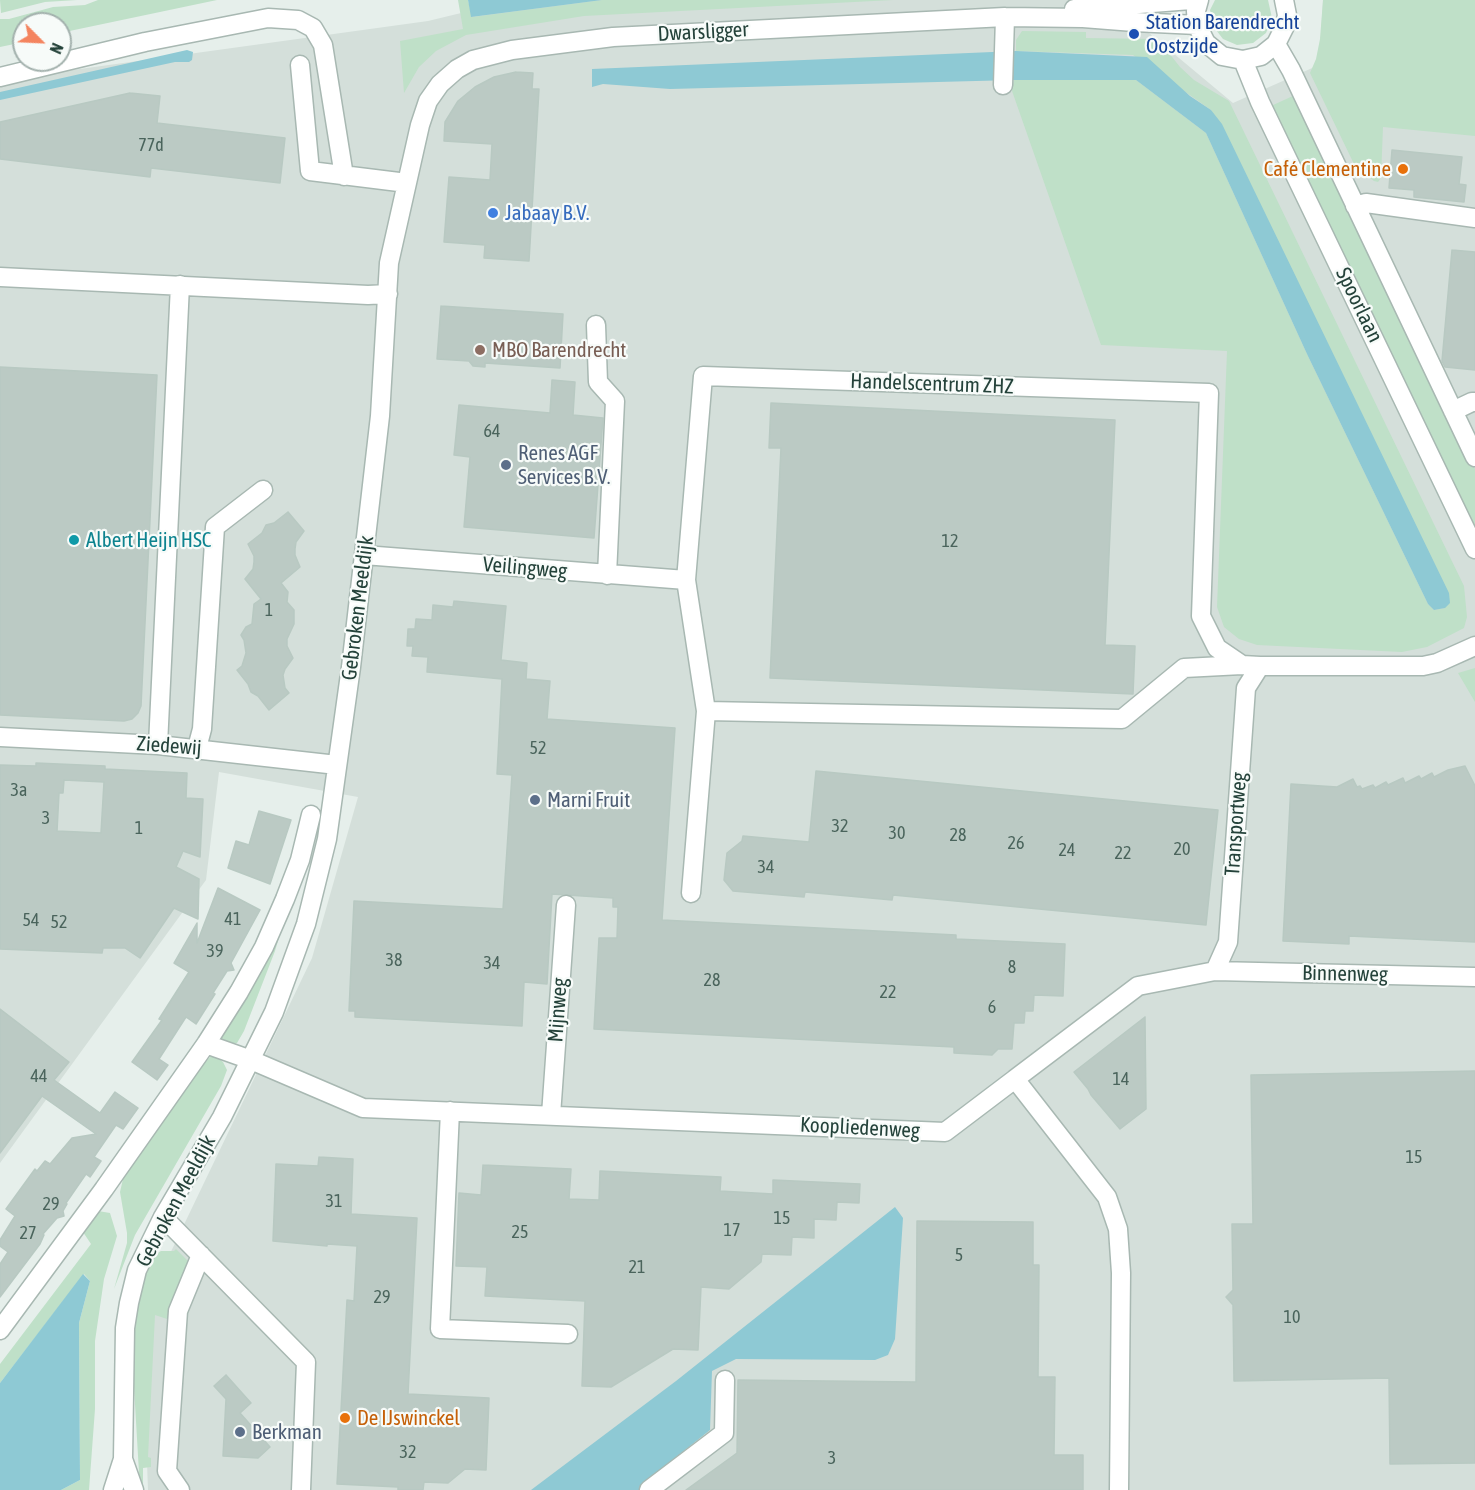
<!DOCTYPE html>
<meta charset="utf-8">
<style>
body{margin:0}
#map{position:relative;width:1475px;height:1490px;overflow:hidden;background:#e6efeb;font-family:"Asap Condensed",sans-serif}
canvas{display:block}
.north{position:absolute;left:12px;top:12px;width:60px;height:60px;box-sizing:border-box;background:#f7fbf9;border:2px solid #a3b1ad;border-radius:50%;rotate:114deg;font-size:16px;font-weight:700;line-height:24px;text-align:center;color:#24423a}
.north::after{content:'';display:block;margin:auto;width:21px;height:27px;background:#f4845f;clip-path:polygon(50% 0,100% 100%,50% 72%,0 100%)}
</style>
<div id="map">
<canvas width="1475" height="1490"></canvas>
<div class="north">N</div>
</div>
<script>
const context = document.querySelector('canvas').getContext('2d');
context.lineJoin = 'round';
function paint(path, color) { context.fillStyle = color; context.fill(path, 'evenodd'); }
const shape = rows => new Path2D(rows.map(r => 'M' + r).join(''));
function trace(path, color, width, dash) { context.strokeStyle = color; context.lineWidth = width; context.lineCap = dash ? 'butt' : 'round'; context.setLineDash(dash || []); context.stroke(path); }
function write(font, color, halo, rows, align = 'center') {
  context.font = font + ' "Asap Condensed",sans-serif'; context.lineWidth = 4.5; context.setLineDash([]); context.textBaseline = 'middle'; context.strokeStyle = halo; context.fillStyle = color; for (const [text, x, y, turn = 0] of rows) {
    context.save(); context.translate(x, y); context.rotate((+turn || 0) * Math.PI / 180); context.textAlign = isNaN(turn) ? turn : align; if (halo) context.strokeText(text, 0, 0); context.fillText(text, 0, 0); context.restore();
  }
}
const built = shape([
 [515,0,1148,0,1149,33,1233,103,1319,65,1323,0,1475,0,1475,1490,148,1490,143,1353,154,1287,312,958,358,797,219,772,206,880,0,1163,0,80,428,21]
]);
const green = shape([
 [0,0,77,0,45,2,1,13],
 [98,0,217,0,60,33,60,24,24,24,24,42,0,47,0,19,9,19,53,7,85,5],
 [458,0,468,0,472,17,602,0,893,0,584,16,466,35,436,51,419,67,404,93,400,41,463,29],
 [1215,0,1268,0,1272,18,1266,33,1253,43,1237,45,1223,39,1213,26,1210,10],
 [1323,0,1475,0,1475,136,1383,127,1381,178,1378,182,1374,181,1359,169,1354,164,1310,73,1316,59,1320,39],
 [1022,31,1086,32,1086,38,1154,39,1161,43,1180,67,1194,80,1229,101,1464,586,1467,617,1464,628,1427,647,1402,652,1257,645,1239,639,1224,627,1217,607,1227,351,1101,345,1012,91,1014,80,1136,80,1206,133,1307,354,1428,604,1434,610,1445,608,1211,110,1133,55,1016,51,1016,40],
 [1295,95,1475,469,1475,532,1271,106],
 [1475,668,1475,702,1458,673],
 [299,870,275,951,244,1031,237,1043,229,1045,224,1043,221,1037],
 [210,1057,217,1057,223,1062,227,1070,221,1086,135,1235,114,1289,127,1243,127,1233,120,1192,123,1179,198,1071],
 [98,1211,110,1213,117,1236,104,1279,95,1341,95,1409,89,1490,61,1490,80,1480,79,1323,90,1281,84,1274,0,1383,0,1364,91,1244,83,1232],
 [176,1249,197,1270,170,1320,155,1315,148,1457,151,1458,151,1467,143,1468,143,1490,140,1490,132,1353,134,1330,143,1281,152,1256,161,1251,174,1251]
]);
const water = shape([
 [468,0,602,0,471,17],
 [187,50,193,52,192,60,189,62,175,62,0,100,0,92],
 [1016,51,1147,57,1190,96,1211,110,1222,124,1449,593,1450,603,1445,608,1434,610,1428,604,1307,354,1206,133,1136,80,1014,80,670,89,603,84,592,87,592,69],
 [895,1207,903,1218,895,1339,888,1355,875,1360,736,1359,712,1371,710,1430,641,1485,640,1490,531,1490,676,1381],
 [83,1274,90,1281,79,1323,80,1480,61,1490,0,1490,0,1383]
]);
const building = shape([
 [516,72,533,73,532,89,539,89,529,261,484,258,485,245,444,242,449,177,490,180,492,144,444,141,445,122,458,101,475,87,494,77,516,72],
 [130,93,160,96,157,123,285,138,280,183,151,168,150,177,0,159,0,122,130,93],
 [1392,150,1462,157,1459,184,1466,185,1464,202,1414,197,1414,190,1389,188,1392,150],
 [1452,250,1475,252,1475,370,1445,367,1442,361,1452,250],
 [441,306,563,314,560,368,485,363,485,367,473,366,469,361,437,359,441,306],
 [0,367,157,375,141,706,138,713,132,719,124,721,0,715,0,367],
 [552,380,575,382,573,415,603,418,594,538,464,527,470,457,454,455,459,405,550,413,552,380],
 [771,403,1115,420,1105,645,1135,646,1133,694,770,678,781,448,769,448,771,403],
 [288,512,304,531,296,542,295,549,295,555,300,567,281,583,288,592,287,602,294,610,294,624,287,639,287,646,293,658,285,669,283,675,285,688,289,693,269,710,258,696,251,692,248,684,237,670,242,666,246,653,244,640,241,635,246,627,252,624,254,604,261,599,245,579,253,569,254,562,254,556,248,544,262,533,266,525,274,523,288,512],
 [454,601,506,606,501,660,527,663,526,679,550,681,547,719,675,728,662,920,956,935,956,939,1065,944,1063,996,1034,995,1033,1011,1025,1011,1024,1023,1014,1023,1012,1049,998,1049,992,1055,954,1053,954,1047,594,1029,599,938,617,938,618,907,613,907,613,898,552,894,547,984,524,982,522,1026,355,1017,355,1011,349,1011,354,901,503,909,512,775,497,774,502,679,427,672,428,657,412,656,413,646,407,646,408,629,415,629,416,619,432,620,433,605,453,607,454,601],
 [36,763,105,766,105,769,187,773,186,798,203,799,200,857,183,851,176,867,199,879,198,919,174,908,140,958,125,948,103,948,102,953,0,949,0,765,36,766,36,763],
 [64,780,104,782,101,833,57,831,59,793,63,793,64,780],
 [1465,766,1475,786,1475,942,1349,936,1349,944,1283,941,1291,784,1337,787,1353,779,1357,787,1360,786,1362,789,1373,785,1375,788,1386,782,1388,785,1403,778,1405,783,1419,776,1421,779,1432,773,1434,777,1448,770,1465,766],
 [816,771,1218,810,1206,925,893,895,892,900,805,892,804,897,733,891,724,880,727,853,742,841,743,836,809,842,816,771],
 [259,811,291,820,270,884,228,868,236,841,249,845,259,811],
 [218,888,260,910,231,963,234,970,227,971,213,993,215,994,196,1024,186,1017,159,1059,168,1065,157,1080,132,1062,162,1020,159,1019,189,972,174,963,197,923,197,943,218,888],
 [0,1009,69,1062,54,1080,100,1113,115,1092,138,1108,123,1129,116,1125,94,1157,101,1161,90,1177,86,1174,66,1203,67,1204,63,1211,64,1216,57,1218,43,1234,44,1235,40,1244,0,1297,0,1264,8,1252,0,1246,0,1240,15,1216,6,1209,35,1169,37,1171,45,1161,50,1164,72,1138,96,1134,42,1096,0,1153,0,1009],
 [1145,1017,1146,1109,1120,1129,1091,1095,1088,1089,1074,1072,1145,1017],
 [1475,1071,1475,1463,1390,1464,1389,1378,1234,1381,1233,1305,1226,1297,1233,1290,1232,1224,1253,1224,1251,1075,1475,1071],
 [319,1157,353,1159,351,1214,417,1218,408,1394,489,1398,486,1470,465,1469,448,1483,424,1482,423,1490,398,1490,398,1487,337,1484,347,1300,354,1301,357,1246,327,1244,327,1246,273,1241,276,1164,318,1166,319,1157],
 [483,1165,571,1169,569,1199,599,1200,600,1171,721,1177,720,1191,773,1194,773,1180,860,1184,859,1203,837,1202,836,1220,814,1219,814,1238,792,1237,791,1255,762,1254,761,1262,729,1289,701,1287,698,1350,673,1349,611,1387,582,1386,585,1301,485,1296,487,1267,456,1266,459,1193,481,1195,483,1165],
 [917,1221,1033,1222,1033,1265,1039,1265,1038,1377,1055,1377,1054,1455,1083,1455,1083,1490,686,1490,737,1453,738,1380,916,1382,917,1221],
 [226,1375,251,1403,240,1413,270,1447,258,1458,223,1456,226,1399,214,1386,226,1375]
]);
const minor = shape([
 [1199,0,1196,11,1197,25,1206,43,1222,56,1243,60,1261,56,1276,44,1285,26,1287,15,1284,0],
 [1074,9,1191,0],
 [1276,44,1291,70,1475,457],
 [1243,60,1260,102,1475,549],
 [300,65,310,171,407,183],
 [0,77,145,42,268,18,298,20,313,28,323,45,344,176],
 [1003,85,1005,17],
 [1355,206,1366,203,1475,218],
 [0,277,368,295,388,294],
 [596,325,598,382,615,401,607,575],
 [1453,411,1472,402,1475,402],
 [364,555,686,580],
 [1242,665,1184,668,1122,719,706,711,686,580,703,376,1209,393,1201,616,1217,648,1242,665,1260,666],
 [0,737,158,745,337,765],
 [158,745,180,285],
 [197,748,202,729,215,527,263,490],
 [691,893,706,711],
 [1215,971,1475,977],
 [206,1044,251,1060,363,1108,945,1132,1015,1079,1107,1197,1118,1229,1121,1273,1119,1490],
 [1015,1079,1138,986,1215,971,1228,942,1246,688,1260,666,1423,666,1437,663,1475,646],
 [450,1111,440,1329,568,1334],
 [551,1115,566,905],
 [163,1217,306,1362,301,1490],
 [0,1330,104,1189,206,1044,239,992,264,947,285,899,300,860,311,815],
 [123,1459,134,1490],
 [113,1490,123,1459,125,1328,129,1303,137,1270,163,1217,222,1117,274,1012,306,924,327,839,351,667,380,416,389,263,420,125,428,101,440,84,457,69,473,60,512,50,613,37,1005,17,1083,18,1134,22,1197,25],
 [180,1490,167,1471,178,1311,201,1255],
 [649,1490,724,1433,725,1380]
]);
const markers = [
 [1134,34,6,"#1a4fb4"],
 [1403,169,6,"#e8710a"],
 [493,213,6,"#3f7fe0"],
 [480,350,6,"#8d6e63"],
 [506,465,6,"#5c6f8a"],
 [74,540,6,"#0f9aa8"],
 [535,800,6,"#5c6f8a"],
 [345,1418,6,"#e8710a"],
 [240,1432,6,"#5c6f8a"]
];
const numberNames = [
 ["77d",151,145],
 ["64",492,431],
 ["12",950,541],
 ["1",269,610],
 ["52",538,748],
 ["3a",19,790],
 ["3",46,818],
 ["32",840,826],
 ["1",139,828],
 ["30",897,833],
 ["28",958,835],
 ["26",1016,843],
 ["20",1182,849],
 ["24",1067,850],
 ["22",1123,853],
 ["34",766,867],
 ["41",233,919],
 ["54",31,920],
 ["52",59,922],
 ["39",215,951],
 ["38",394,960],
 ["34",492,963],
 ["8",1012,967],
 ["28",712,980],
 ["22",888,992],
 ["6",992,1007],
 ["44",39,1076],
 ["14",1121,1079],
 ["15",1414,1157],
 ["31",334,1201],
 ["29",51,1204],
 ["15",782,1218],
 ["17",732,1230],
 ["25",520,1232],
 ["27",28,1233],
 ["5",959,1255],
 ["21",637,1267],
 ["29",382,1297],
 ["10",1292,1317],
 ["32",408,1452],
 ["3",832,1458]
];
const transitNames = [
 ["Station Barendrecht",1146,22],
 ["Oostzijde",1146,46]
];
const streetNames = [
 ["Dwarsligger",703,32,-3],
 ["Spoorlaan",1359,305,64],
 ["Handelscentrum ZHZ",932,384,2],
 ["Veilingweg",525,568,5],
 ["Gebroken Meeldijk",358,608,-83],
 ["Ziedewij",169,746,4],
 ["Transportweg",1236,824,-86],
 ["Binnenweg",1345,974,1],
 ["Mijnweg",558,1010,-86],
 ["Koopliedenweg",860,1128,3],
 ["Gebroken Meeldijk",176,1201,-62]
];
const foodNames = [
 ["Café Clementine",1391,169],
 ["De IJswinckel",357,1418,"left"]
];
const shopNames = [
 ["Jabaay B.V.",505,213]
];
const educationNames = [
 ["MBO Barendrecht",492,350]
];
const serviceNames = [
 ["Renes AGF",518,453],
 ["Services B.V.",518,477],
 ["Marni Fruit",547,800],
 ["Berkman",252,1432]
];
const cultureNames = [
 ["Albert Heijn HSC",86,540]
];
paint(built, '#d4dfda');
paint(green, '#bfe0c8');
paint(water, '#8ec9d4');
paint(building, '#bbcac4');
trace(building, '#b8c9c2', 1.5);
trace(minor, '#a8b8b2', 21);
trace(minor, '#fff', 18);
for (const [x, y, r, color] of markers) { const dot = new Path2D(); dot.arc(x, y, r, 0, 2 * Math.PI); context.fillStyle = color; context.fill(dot); trace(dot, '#f7fbf9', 2); }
write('18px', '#4a645c', null, numberNames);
write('21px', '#164399', '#f7fbf9', transitNames, 'left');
write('21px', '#24423a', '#f7fbf9', streetNames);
write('21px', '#c56008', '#f7fbf9', foodNames, 'right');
write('21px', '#366cbe', '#f7fbf9', shopNames, 'left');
write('21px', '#785e54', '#f7fbf9', educationNames, 'left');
write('21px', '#4e5e75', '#f7fbf9', serviceNames, 'left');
write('21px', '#0d838f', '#f7fbf9', cultureNames, 'left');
</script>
